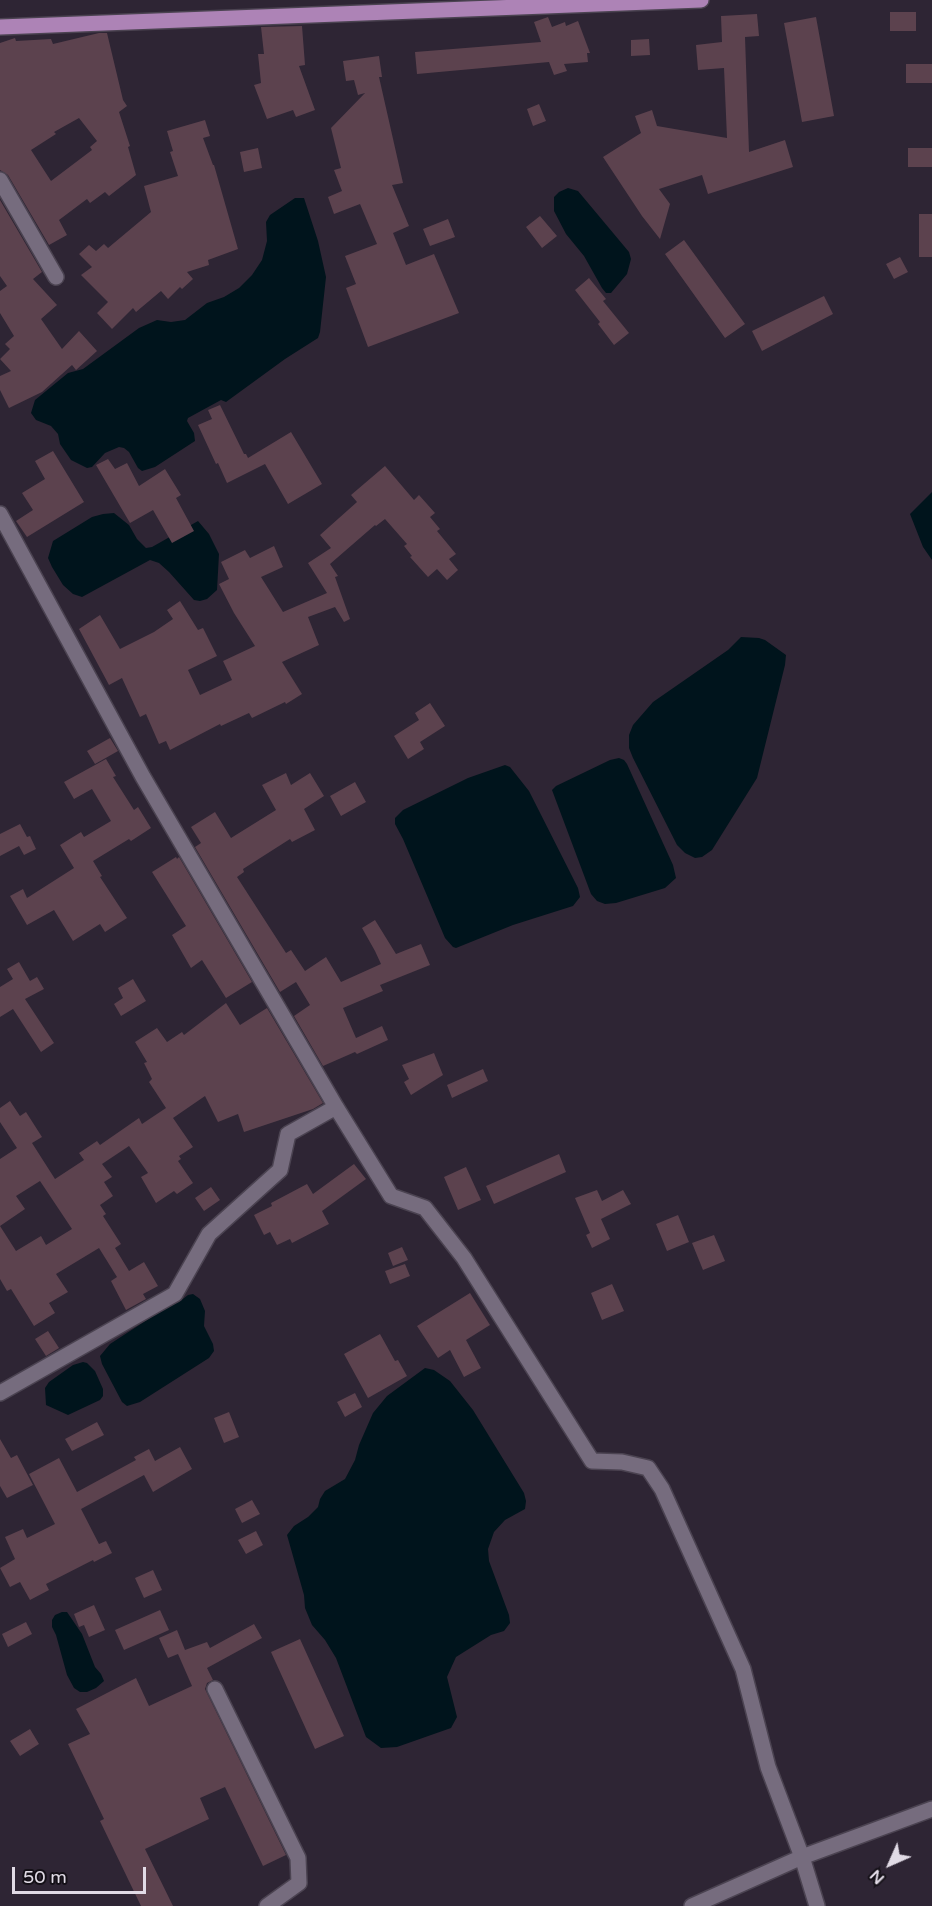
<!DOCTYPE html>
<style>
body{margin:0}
#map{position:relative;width:932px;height:1906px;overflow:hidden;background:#2e2534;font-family:"Varela Round",sans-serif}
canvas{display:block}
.north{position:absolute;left:860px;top:1834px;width:60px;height:60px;-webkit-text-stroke:4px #141017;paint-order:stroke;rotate:225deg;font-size:16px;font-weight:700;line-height:24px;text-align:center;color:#e1dbe6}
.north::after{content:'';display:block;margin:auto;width:21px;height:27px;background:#e1dbe6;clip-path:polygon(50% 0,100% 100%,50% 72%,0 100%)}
.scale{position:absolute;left:12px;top:1867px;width:134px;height:27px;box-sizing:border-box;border:3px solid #e1dbe6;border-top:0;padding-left:8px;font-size:18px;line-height:21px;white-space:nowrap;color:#e1dbe6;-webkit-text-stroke:4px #141017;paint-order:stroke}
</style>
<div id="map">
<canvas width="932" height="1906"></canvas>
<div class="north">N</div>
<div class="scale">50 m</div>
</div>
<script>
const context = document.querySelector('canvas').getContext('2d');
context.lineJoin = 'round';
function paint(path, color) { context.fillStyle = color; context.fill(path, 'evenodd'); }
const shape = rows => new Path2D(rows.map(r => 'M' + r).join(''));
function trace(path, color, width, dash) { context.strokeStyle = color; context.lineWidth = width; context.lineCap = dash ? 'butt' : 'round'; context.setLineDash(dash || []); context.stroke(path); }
const water = shape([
 [568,188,578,191,629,252,631,259,627,274,611,293,606,293,602,288,584,256,566,234,554,211,554,197,559,192],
 [295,198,304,198,318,241,326,277,320,332,318,338,285,359,226,402,221,400,188,418,187,421,194,433,195,441,155,467,142,471,138,468,129,452,124,448,119,447,105,453,92,467,87,468,71,460,60,444,58,434,51,426,36,420,31,413,35,400,68,373,83,369,139,328,157,320,171,322,185,320,207,303,224,297,239,288,252,275,262,260,267,241,266,222,270,215],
 [932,492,932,560,923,547,910,514],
 [114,513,129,525,137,539,146,548,152,547,198,521,209,534,219,554,217,590,207,599,200,601,194,600,169,572,159,563,150,560,82,597,73,594,63,585,52,567,48,558,53,541,92,517,103,514],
 [741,637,759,638,765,640,786,655,785,665,757,778,712,850,702,857,695,858,685,853,677,845,633,758,629,748,629,735,633,725,653,702,728,650],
 [619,758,624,760,627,764,673,865,676,878,665,888,616,903,605,904,597,901,591,894,552,790,556,786,610,760],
 [505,765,510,767,529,791,578,888,580,897,573,906,513,925,456,948,453,947,445,938,403,839,395,824,395,818,403,810,468,778],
 [193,1294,200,1299,205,1311,204,1326,213,1344,214,1351,209,1358,140,1402,127,1406,122,1402,102,1364,100,1356,110,1344,167,1307,179,1302,188,1295],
 [83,1362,87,1363,95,1371,103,1389,103,1396,100,1400,68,1415,46,1405,45,1388,49,1382,73,1365],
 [425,1368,434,1370,450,1381,473,1410,524,1493,526,1501,525,1509,505,1520,494,1532,488,1549,489,1561,509,1615,510,1623,504,1631,491,1635,456,1657,447,1677,457,1717,451,1728,397,1747,381,1748,366,1737,336,1658,325,1640,312,1625,305,1608,304,1595,287,1535,294,1526,308,1517,318,1507,320,1499,325,1491,345,1479,355,1460,359,1445,373,1413,387,1396],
 [62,1612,67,1612,82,1634,95,1667,101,1674,104,1681,96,1688,87,1692,80,1692,74,1688,67,1675,56,1635,52,1627,52,1620,55,1615]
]);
const building = shape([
 [890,12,916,12,916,31,890,31],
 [757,14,759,36,745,37,749,152,785,140,793,167,708,194,702,175,659,189,670,204,660,239,642,216,603,157,641,133,635,116,652,110,657,126,727,138,724,68,698,70,696,45,722,42,721,16],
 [548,17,552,27,565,22,566,26,578,21,590,53,587,53,588,62,564,64,567,71,554,75,549,62,417,74,415,52,541,42,534,22],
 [816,17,834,116,802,122,784,23],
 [302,26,305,65,299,66,315,110,296,117,293,110,267,119,254,85,261,83,258,54,264,54,261,27],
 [99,33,107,33,123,100,127,106,119,112,130,146,128,147,136,175,109,196,105,192,90,203,87,199,59,220,67,235,49,245,8,175,0,170,0,43,15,38,16,41,51,39,53,44],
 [79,118,97,141,90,147,92,150,51,181,31,150,56,134,54,132],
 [649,39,650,55,631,56,631,40],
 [379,56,382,77,379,77,403,183,392,185,409,226,393,233,406,265,434,254,459,313,368,347,346,288,356,284,345,256,377,244,360,204,334,214,328,197,342,191,334,170,341,168,331,128,365,93,358,95,354,80,346,81,343,61],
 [906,64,932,64,932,83,906,83],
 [539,104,546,121,533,126,527,109],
 [205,120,210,136,203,138,213,165,214,165,238,249,208,260,209,265,187,272,193,279,182,289,180,287,168,299,161,291,136,312,133,308,112,329,97,313,108,302,81,275,92,267,79,254,89,245,96,251,104,244,108,248,151,212,144,186,178,176,170,152,173,151,167,131],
 [258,148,262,168,244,172,240,152],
 [908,148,932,148,932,167,908,167],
 [0,200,42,272,33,279,57,305,41,319,62,349,79,331,97,351,76,370,72,365,42,392,9,408,0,390,0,376,11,371,0,359,10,349,5,344,14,336,0,313,0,291,7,286,0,276],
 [919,214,932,214,932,257,919,257],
 [540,216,557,236,542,248,526,227],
 [448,219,455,237,430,246,423,229],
 [684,240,745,324,725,338,665,254],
 [900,257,908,272,894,279,886,264],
 [589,278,606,299,603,301,629,333,614,345,598,324,600,322,575,290],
 [824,296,833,314,762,351,752,331],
 [220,405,244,454,246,454,248,458,291,432,322,484,288,504,265,464,227,483,218,463,216,464,198,425,212,419,208,410],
 [53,451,84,502,27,537,16,521,33,510,22,493,45,479,35,461],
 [108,459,115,469,127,463,139,486,165,469,181,495,176,498,194,531,172,543,153,510,130,523,96,465],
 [385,466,414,500,419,495,435,513,430,517,440,529,437,531,456,554,449,559,458,570,447,580,437,569,428,577,410,557,412,556,404,546,407,544,385,519,376,526,375,525,330,564,338,576,335,577,350,619,344,622,335,607,308,617,319,645,282,662,302,694,286,704,285,702,252,718,249,713,221,726,220,724,170,750,166,741,159,744,146,714,140,717,122,678,109,685,79,629,100,615,120,649,154,632,173,619,167,610,180,601,198,630,203,628,217,656,188,670,200,695,232,680,223,661,255,646,234,613,219,584,229,579,221,562,245,550,250,558,274,546,283,567,261,577,283,612,327,593,308,563,331,548,320,535,357,502,351,495],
 [430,703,445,726,420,742,424,749,408,759,394,736,419,720,415,713],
 [110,738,118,751,95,764,87,751],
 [106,759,116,776,113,777,134,810,138,807,151,828,131,841,129,839,93,861,102,876,100,877,127,918,105,932,100,924,73,941,54,910,27,925,10,896,23,889,27,898,74,868,60,845,81,832,84,837,111,821,92,789,74,799,64,782],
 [286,773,291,785,310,773,324,796,304,809,315,830,292,842,290,839,243,869,244,872,237,877,286,953,291,950,305,971,326,957,341,982,381,964,375,951,362,928,375,920,396,954,421,944,430,965,380,985,383,991,343,1008,356,1038,382,1026,388,1040,357,1054,355,1052,323,1066,294,1016,310,1005,296,982,280,992,195,847,201,843,191,827,215,812,231,838,276,810,262,785],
 [355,782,366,802,341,816,330,796],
 [20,824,27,837,30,836,36,849,24,855,19,846,0,856,0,834],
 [176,857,177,859,179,857,252,982,226,998,202,960,191,968,172,935,186,926,152,872],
 [19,962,30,981,37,977,44,989,25,999,54,1043,41,1052,13,1009,0,1017,0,987,13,979,7,969],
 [133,979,146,1001,121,1016,114,1004,123,998,118,988],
 [226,1003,240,1025,267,1008,323,1103,313,1109,244,1132,238,1114,218,1122,205,1096,173,1118,193,1147,179,1156,181,1159,178,1161,193,1183,177,1194,174,1191,156,1203,141,1177,148,1173,129,1146,102,1164,112,1177,104,1182,113,1196,100,1205,106,1214,103,1216,121,1244,115,1248,129,1271,144,1262,158,1286,143,1294,146,1299,126,1310,111,1281,117,1277,99,1248,56,1274,68,1292,49,1303,55,1313,34,1326,11,1289,7,1291,0,1279,0,1226,16,1251,41,1236,46,1245,72,1229,40,1181,16,1196,25,1209,0,1226,0,1159,17,1148,0,1122,0,1108,10,1101,20,1116,26,1112,42,1137,32,1143,55,1179,84,1160,79,1153,97,1141,100,1145,139,1118,142,1124,166,1108,149,1082,152,1079,144,1063,147,1062,135,1042,157,1028,167,1042,182,1032,184,1035],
 [434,1053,443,1075,411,1095,404,1082,409,1079,402,1065],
 [483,1069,488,1081,452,1098,447,1085],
 [559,1154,566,1172,494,1204,486,1186],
 [354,1164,366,1179,322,1211,329,1224,292,1243,290,1239,277,1245,270,1232,264,1235,254,1215,272,1206,271,1203,307,1184,313,1194],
 [466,1167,481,1200,458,1210,444,1177],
 [211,1187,220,1200,204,1211,195,1198],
 [597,1190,602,1201,623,1190,631,1204,601,1219,610,1239,592,1248,586,1235,590,1233,575,1198],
 [678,1215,689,1242,667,1251,656,1224],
 [714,1235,725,1261,703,1270,692,1243],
 [402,1247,408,1260,393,1266,388,1253],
 [405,1264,410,1276,390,1284,385,1271],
 [612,1284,624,1311,602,1320,591,1293],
 [470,1293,490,1325,466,1340,481,1368,464,1377,450,1350,438,1358,417,1326],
 [48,1331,59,1348,46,1356,35,1339],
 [380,1334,395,1361,398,1360,407,1376,368,1398,344,1354],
 [355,1393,362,1407,345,1417,337,1402],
 [229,1412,239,1437,224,1443,214,1418],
 [97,1422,104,1435,72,1451,65,1439],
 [0,1439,11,1458,17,1455,33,1485,7,1498,0,1486],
 [180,1447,192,1469,153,1492,144,1475,81,1509,99,1544,106,1541,112,1553,94,1562,93,1560,46,1584,49,1590,30,1600,20,1582,10,1587,0,1568,15,1559,5,1537,23,1529,27,1538,55,1524,29,1474,59,1458,77,1492,136,1460,134,1457,149,1449,155,1461],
 [252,1500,260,1514,242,1523,235,1509],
 [256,1531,263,1545,246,1554,238,1540],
 [153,1570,162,1590,144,1598,135,1578],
 [94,1605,105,1630,89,1637,84,1625,79,1627,74,1614],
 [160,1610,169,1630,124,1650,115,1630],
 [26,1622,32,1634,8,1647,2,1634],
 [254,1624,262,1638,207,1668,213,1680,207,1683,205,1689,286,1855,263,1866,225,1787,200,1798,209,1819,145,1849,173,1906,141,1906,100,1821,104,1819,68,1744,90,1734,76,1709,136,1678,149,1706,192,1686,178,1654,168,1658,159,1638,177,1630,185,1650,207,1642,210,1648],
 [300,1639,344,1736,315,1749,271,1652],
 [30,1729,39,1744,20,1756,10,1741]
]);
const minor = shape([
 [0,180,56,277],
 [0,514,143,777,336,1107,391,1196,425,1208,464,1258,592,1461,622,1462,648,1468,662,1489,743,1669,768,1767,802,1857,817,1906],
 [0,1393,175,1294,209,1234,280,1170,288,1134,336,1107],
 [215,1689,298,1858,299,1883,267,1906],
 [692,1906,802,1857,932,1809]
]);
const major = shape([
 [0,27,701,0]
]);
paint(water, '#00141c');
paint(building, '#5c424e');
trace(minor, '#4b4351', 18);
trace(major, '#4b4351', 18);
trace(minor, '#766c7e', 15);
trace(major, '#ad83b6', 15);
</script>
